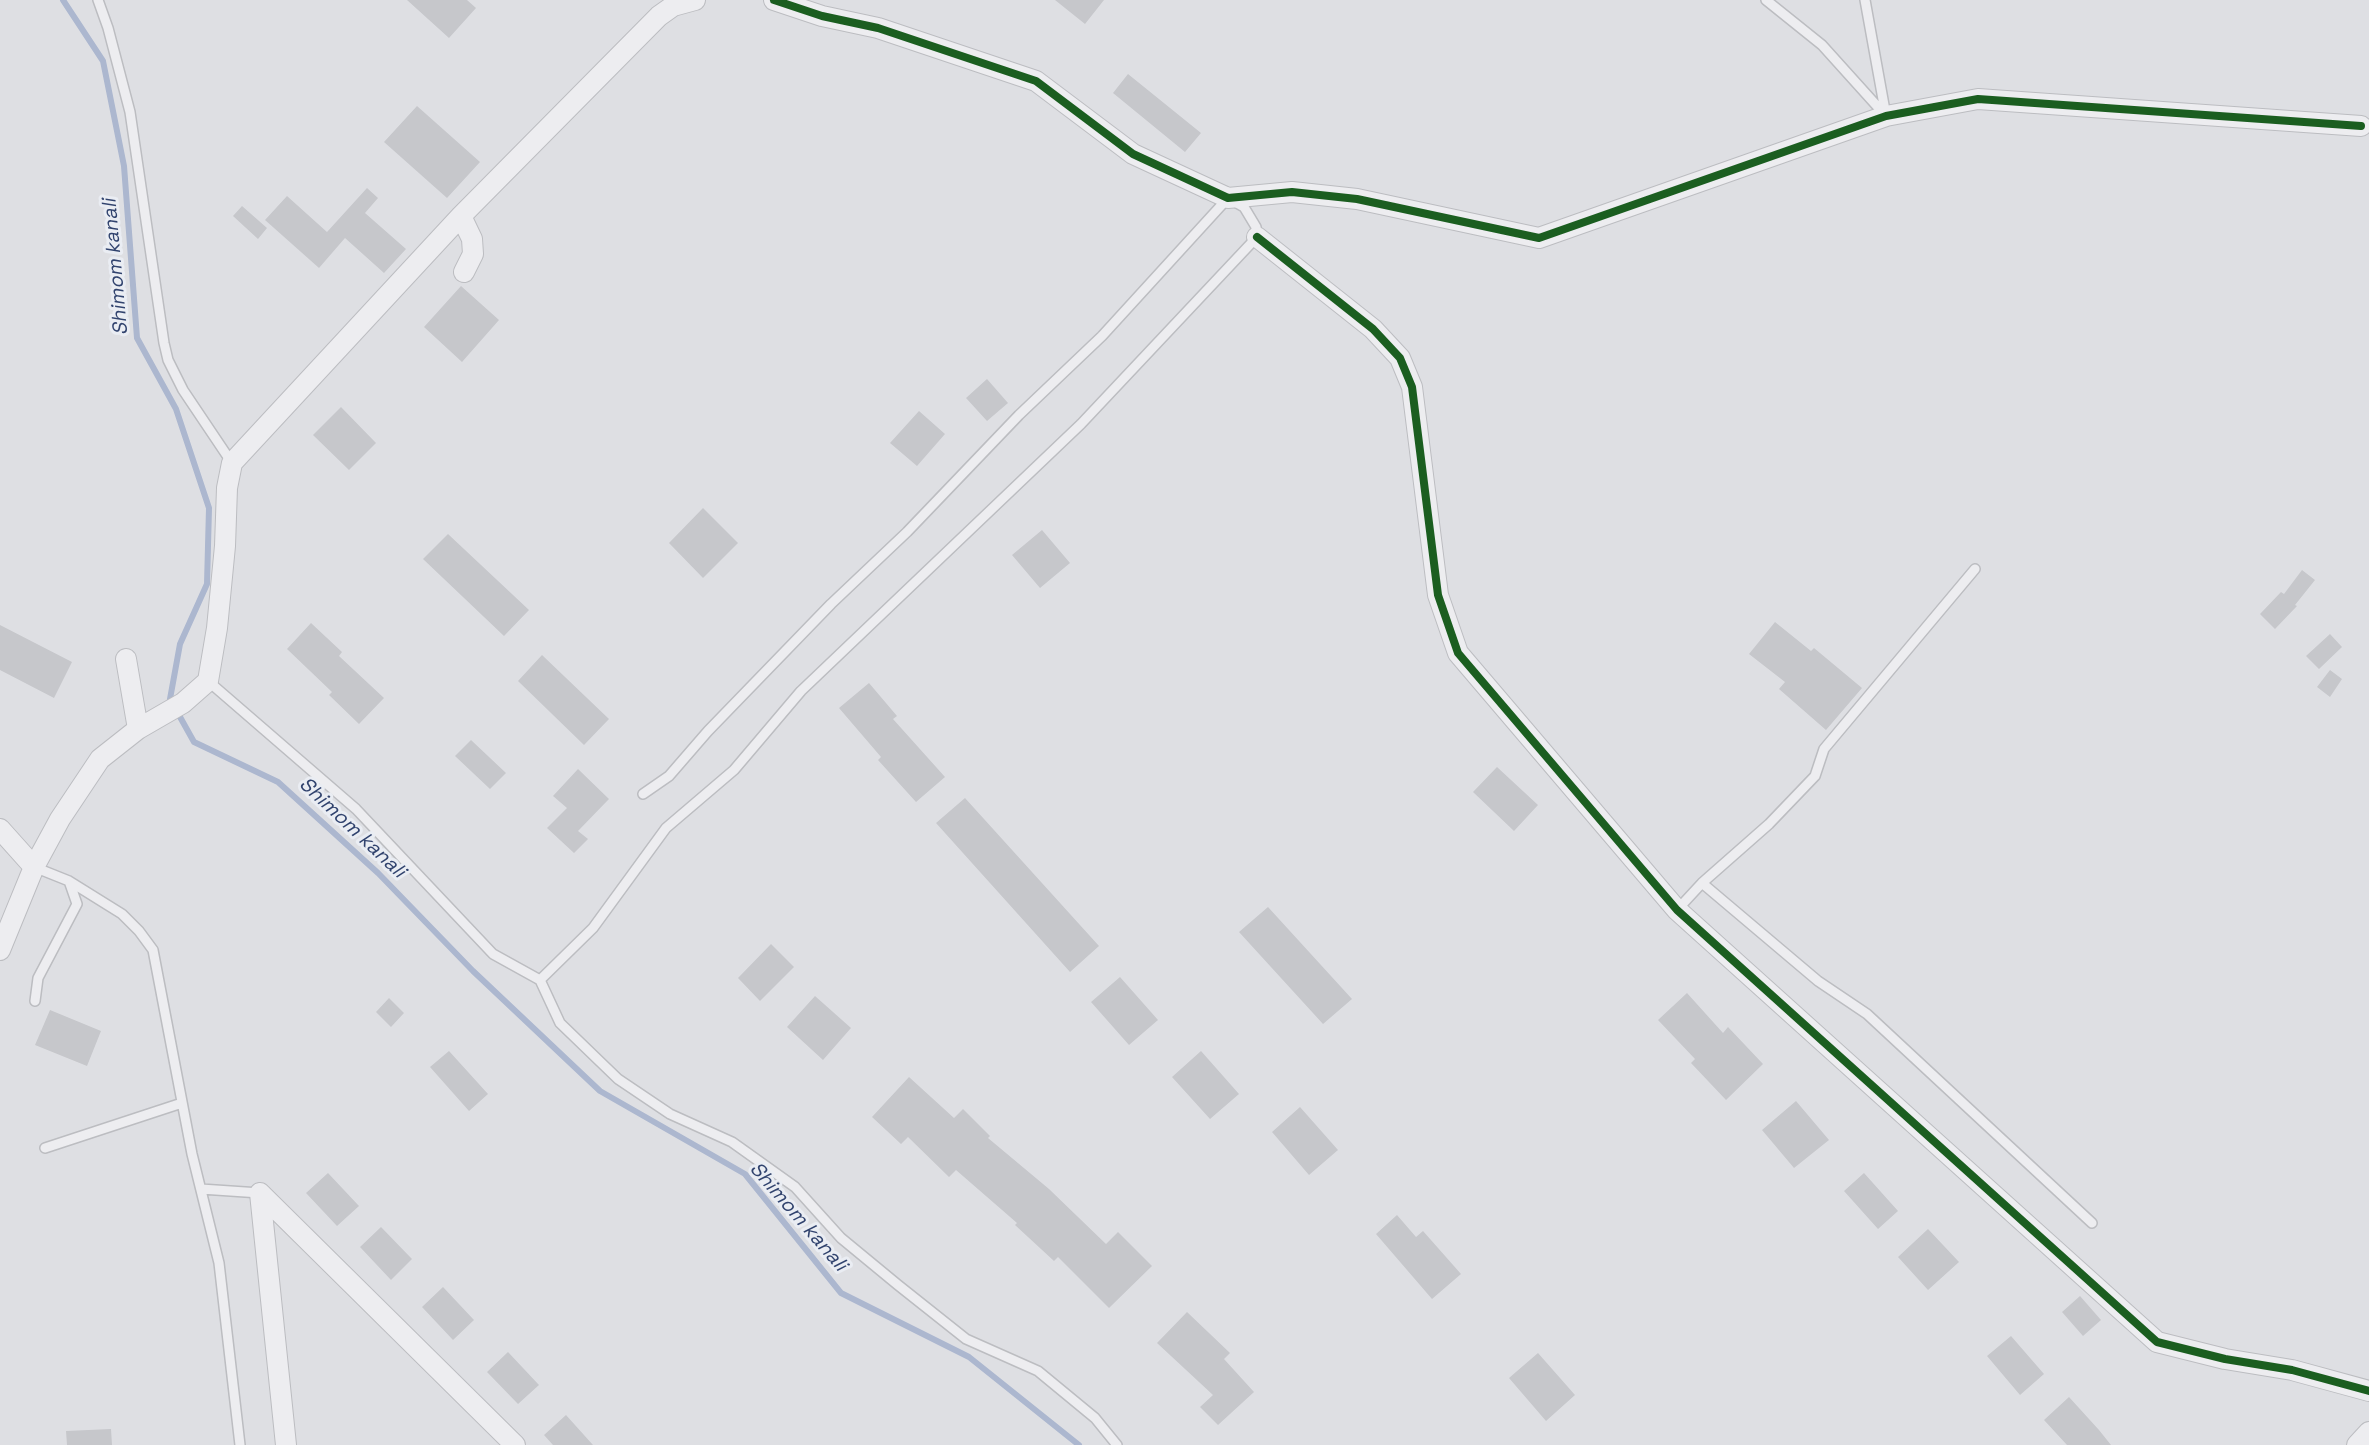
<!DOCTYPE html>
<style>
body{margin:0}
canvas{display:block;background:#dedfe3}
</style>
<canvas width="2369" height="1445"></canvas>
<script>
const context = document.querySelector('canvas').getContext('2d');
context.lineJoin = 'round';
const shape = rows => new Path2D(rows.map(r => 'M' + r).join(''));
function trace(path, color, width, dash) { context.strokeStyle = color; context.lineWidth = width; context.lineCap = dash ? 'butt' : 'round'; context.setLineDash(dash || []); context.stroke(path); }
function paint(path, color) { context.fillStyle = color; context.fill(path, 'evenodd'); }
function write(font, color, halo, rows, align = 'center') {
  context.font = font + ' "Space Grotesk",sans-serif'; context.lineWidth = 6; context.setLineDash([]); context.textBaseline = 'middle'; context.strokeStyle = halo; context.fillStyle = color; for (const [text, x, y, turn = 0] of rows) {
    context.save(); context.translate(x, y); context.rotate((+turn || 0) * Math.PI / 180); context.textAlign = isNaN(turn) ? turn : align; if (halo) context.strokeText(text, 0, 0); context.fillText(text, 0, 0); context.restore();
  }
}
const stream = shape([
 [63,0,103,61,124,166,137,338,176,409,209,508,207,584,180,644,170,699,194,742,278,782,378,873,473,971,600,1091,745,1174,841,1293,969,1357,1079,1445]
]);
const building = shape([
 [407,0,467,0,476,8,449,38],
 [1055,0,1104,0,1085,24],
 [1128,74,1201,133,1185,152,1113,93],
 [417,106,480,162,447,198,384,142],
 [367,188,378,198,365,213,406,249,384,273,345,238,319,268,265,220,287,196,327,232],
 [242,206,267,228,258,239,233,216],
 [461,286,499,320,462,362,424,327],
 [987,379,1008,403,987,421,966,398],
 [341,407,376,443,349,470,313,435],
 [919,411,945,434,917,466,890,443],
 [703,508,738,543,703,578,669,543],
 [1042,530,1070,563,1040,588,1012,555],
 [448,534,529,610,504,636,423,559],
 [2302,570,2315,580,2295,605,2297,606,2275,629,2260,614,2281,592,2284,594],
 [1775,622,1811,651,1814,648,1862,688,1826,730,1779,689,1785,682,1749,654],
 [311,623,342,652,339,656,384,698,359,724,329,695,332,692,287,649],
 [0,625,72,662,54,698,0,670],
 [2330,634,2342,647,2319,669,2306,656],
 [542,655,609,719,584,745,518,681],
 [2330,670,2342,679,2330,697,2317,687],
 [869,683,897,716,893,719,945,777,916,802,878,760,881,757,839,708],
 [471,740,506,773,490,789,455,756],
 [1497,767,1538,805,1514,831,1473,792],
 [578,769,609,799,578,831,588,839,574,853,547,828,567,808,553,796],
 [965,798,1099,946,1070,972,936,823],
 [1268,907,1352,999,1323,1024,1239,932],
 [771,944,794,967,760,1001,738,978],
 [1120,977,1158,1020,1129,1045,1091,1002],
 [1687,993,1723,1033,1728,1027,1763,1064,1726,1100,1691,1063,1695,1059,1658,1020],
 [815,996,851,1028,823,1060,787,1027],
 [389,998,404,1013,391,1027,376,1012],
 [50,1010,101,1031,87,1066,35,1045],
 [449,1051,488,1094,469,1111,430,1067],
 [1201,1051,1239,1094,1210,1119,1172,1077],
 [909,1077,954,1118,963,1109,990,1136,988,1138,1049,1189,1106,1244,1118,1232,1152,1266,1109,1308,1058,1257,1054,1261,1015,1225,1017,1223,956,1170,949,1177,908,1137,901,1144,872,1117],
 [1796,1101,1829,1140,1794,1168,1762,1130],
 [1300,1107,1338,1150,1309,1175,1272,1132],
 [328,1173,359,1206,337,1226,306,1193],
 [1864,1173,1898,1211,1878,1229,1844,1191],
 [1397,1215,1416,1237,1423,1231,1461,1274,1432,1299,1376,1234],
 [381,1227,412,1259,391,1280,360,1247],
 [1928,1229,1959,1262,1928,1290,1898,1257],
 [443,1287,474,1320,453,1340,422,1307],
 [2080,1296,2101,1320,2083,1336,2062,1312],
 [1187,1312,1230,1353,1224,1359,1254,1392,1218,1425,1200,1407,1213,1395,1157,1343],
 [2011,1336,2044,1374,2020,1395,1987,1356],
 [508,1352,539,1385,518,1404,487,1372],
 [1538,1353,1575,1395,1546,1421,1509,1378],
 [2069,1397,2099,1430,2111,1445,2067,1445,2044,1420],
 [566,1415,593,1445,553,1445,544,1435],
 [111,1429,112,1445,67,1445,66,1431]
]);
const service = shape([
 [98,0,108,28,130,112,164,343,168,360,183,390,232,463],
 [1766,0,1822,45,1886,116,1865,0],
 [208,681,356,809,493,954,540,980,593,928,666,828,734,770,801,691,1081,424,1257,237,1256,227,1244,207,1228,198,1102,336,1019,415,907,532,831,604,708,731,669,776,643,794],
 [34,867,69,881,122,914,139,931,153,950,192,1154,219,1263,240,1445],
 [1702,883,1818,981,1867,1014,2092,1223],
 [1677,910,1702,883,1769,824,1815,776,1824,749,1975,569],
 [540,980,560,1023,618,1079,670,1114,732,1142,795,1187,841,1238,898,1285,966,1339,1038,1371,1095,1418,1117,1445],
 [35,1001,38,978,77,904,69,881],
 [45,1148,182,1103],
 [201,1189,260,1193]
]);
const minor = shape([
 [774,0,822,16,878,28,1036,81,1133,154,1228,198,1292,192,1357,199,1539,238,1886,116,1978,99,2361,126],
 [461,216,472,239,473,254,464,272],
 [1257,237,1373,329,1400,358,1412,387,1438,595,1458,653,1677,910,2157,1342,2225,1359,2292,1370,2369,1391],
 [126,659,138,729],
 [0,829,34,867],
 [0,950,34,867,60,819,100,759,138,729,183,703,208,681,217,628,225,546,227,488,232,463,461,216,659,16,673,6,695,0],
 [260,1193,515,1445],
 [260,1193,286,1445],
 [2357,1445,2369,1432]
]);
const cycleway = shape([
 [774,0,822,16,878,28,1036,81,1133,154,1228,198,1292,192,1357,199,1539,238,1886,116,1978,99,2361,126],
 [1257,237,1373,329,1400,358,1412,387,1438,595,1458,653,1677,910,2157,1342,2225,1359,2292,1370,2369,1391]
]);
const waterNames = [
 ["Shimom kanali",116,267,-95],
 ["Shimom kanali",352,828,43],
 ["Shimom kanali",798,1217,49]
];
trace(stream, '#acb7cf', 6);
paint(building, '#c6c7cb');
trace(service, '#bcbdc1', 12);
trace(minor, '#bcbdc1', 22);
trace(service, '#ededf0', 9);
trace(minor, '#ededf0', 20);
trace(cycleway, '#1b5e20', 8);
write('italic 20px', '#31436e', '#eaedf3', waterNames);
</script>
